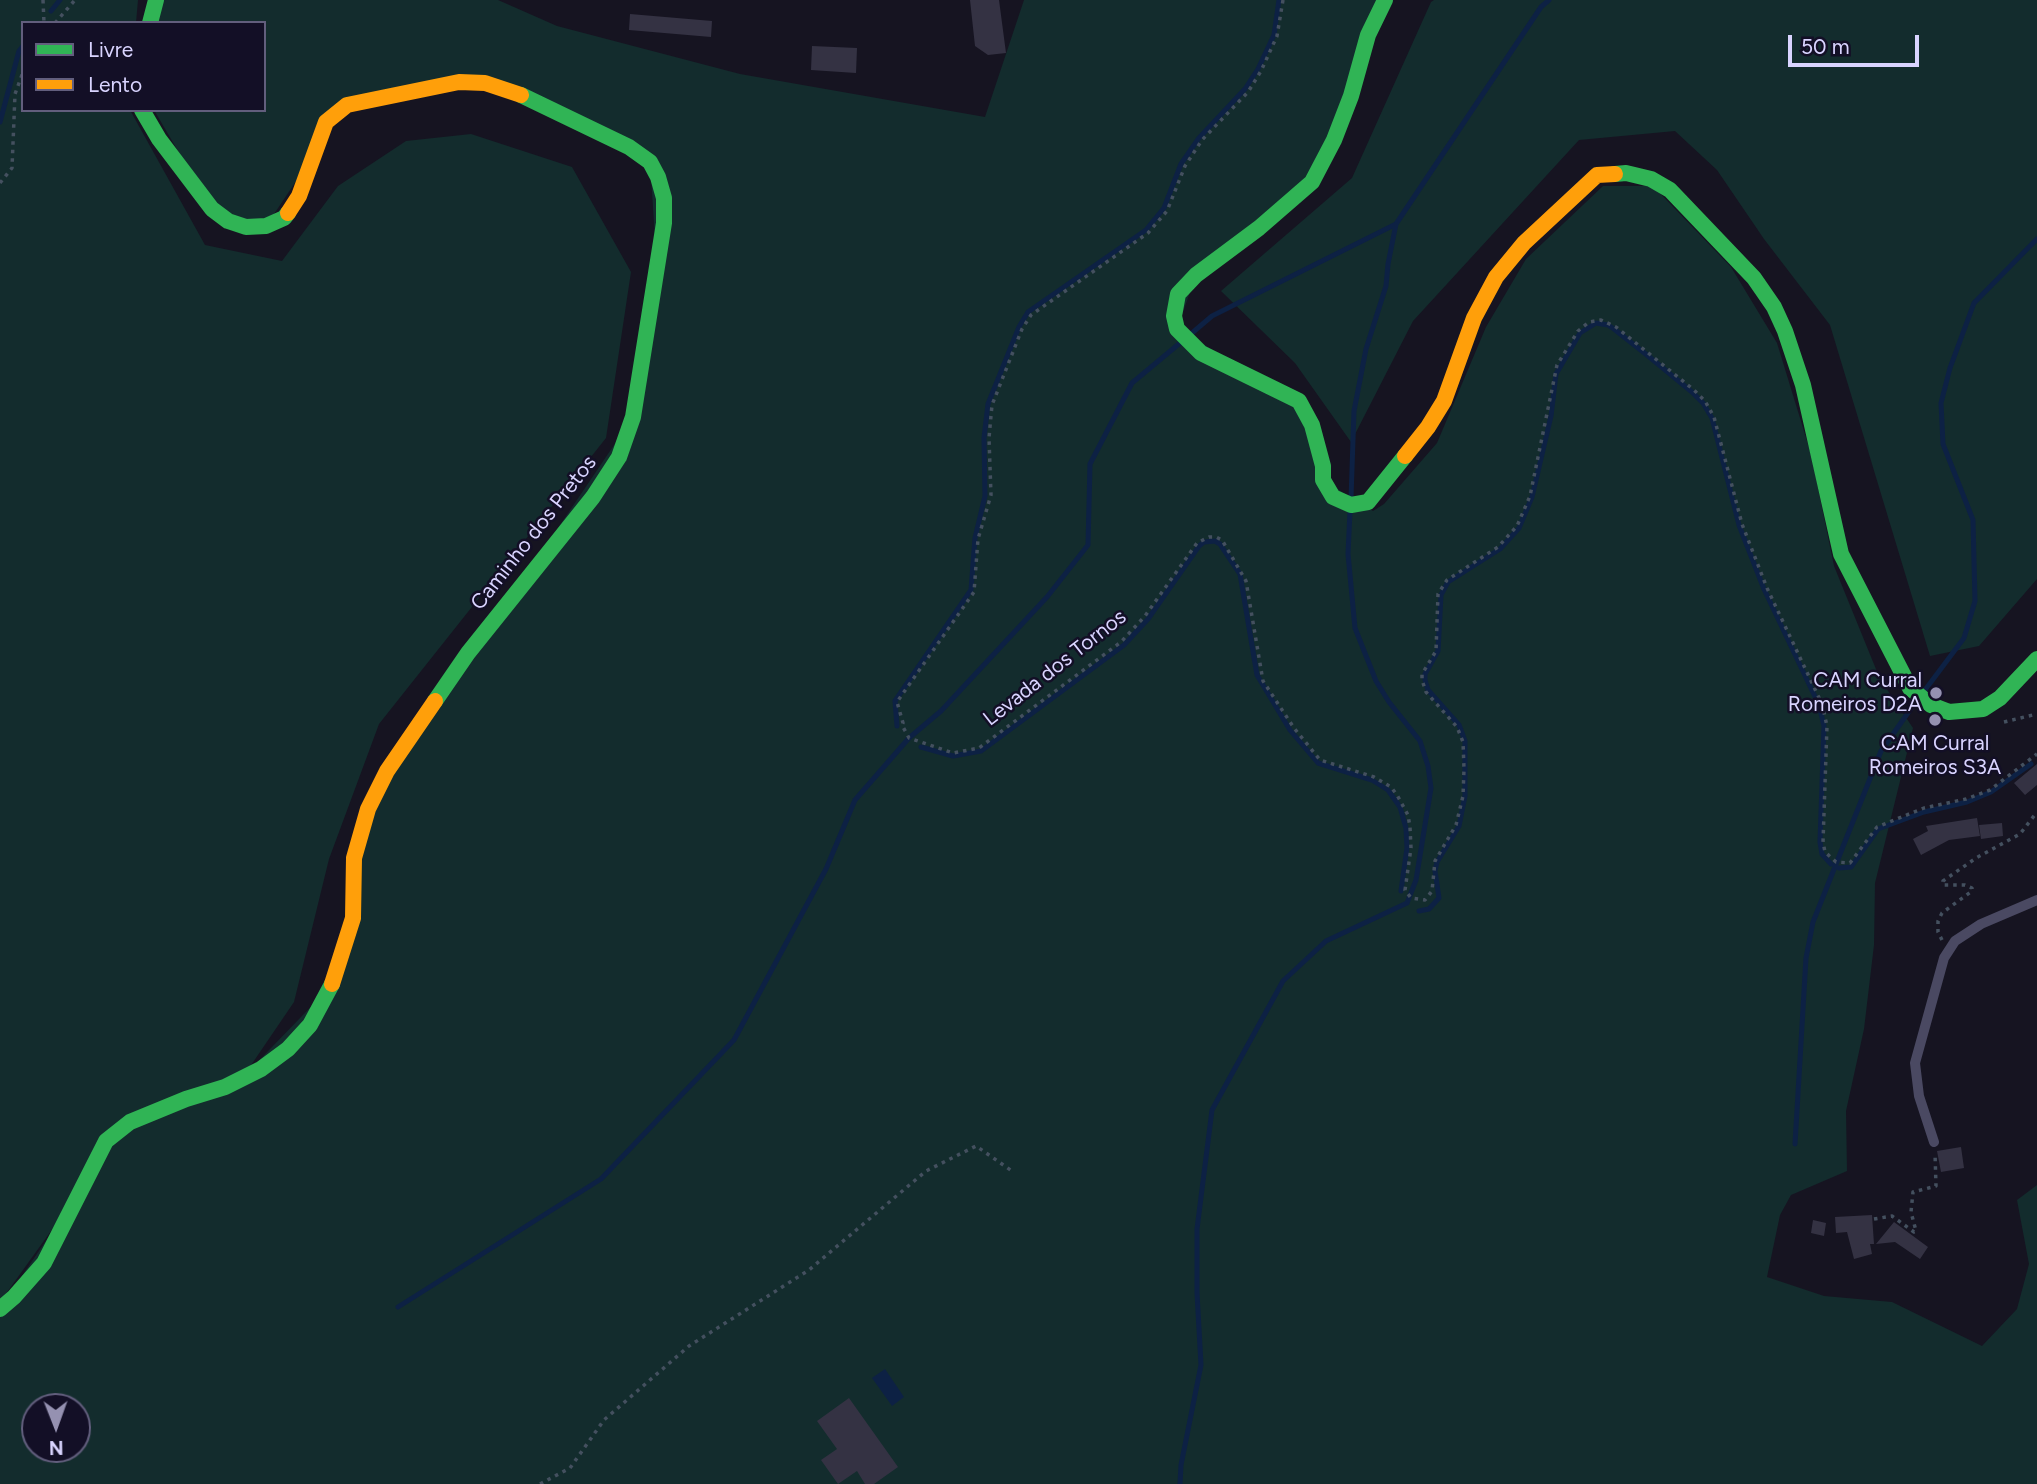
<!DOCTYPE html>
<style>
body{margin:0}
#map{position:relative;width:2037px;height:1484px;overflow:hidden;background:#161421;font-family:Figtree,sans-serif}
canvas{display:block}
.legend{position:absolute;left:21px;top:21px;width:245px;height:91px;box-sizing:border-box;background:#130f26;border:2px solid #625e7d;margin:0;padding:9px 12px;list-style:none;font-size:21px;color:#d9d4ff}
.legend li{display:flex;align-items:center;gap:14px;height:35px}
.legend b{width:35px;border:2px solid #625e7d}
.north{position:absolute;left:21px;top:1393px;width:70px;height:70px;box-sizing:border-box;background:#130f26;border:2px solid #625e7d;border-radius:50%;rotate:179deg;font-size:19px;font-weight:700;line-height:28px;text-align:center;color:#d9d4ff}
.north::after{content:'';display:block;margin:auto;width:24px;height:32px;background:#9591b1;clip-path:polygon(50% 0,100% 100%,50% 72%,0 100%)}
.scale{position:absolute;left:1788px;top:35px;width:131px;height:32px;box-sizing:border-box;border:4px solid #d9d4ff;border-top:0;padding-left:9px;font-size:21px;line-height:24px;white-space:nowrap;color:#d9d4ff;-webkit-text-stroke:5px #130f26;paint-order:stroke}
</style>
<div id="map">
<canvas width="2037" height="1484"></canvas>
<ul class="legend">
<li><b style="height:9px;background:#30b455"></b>Livre</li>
<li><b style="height:9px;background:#ff9f0a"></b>Lento</li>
</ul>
<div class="north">N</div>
<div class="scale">50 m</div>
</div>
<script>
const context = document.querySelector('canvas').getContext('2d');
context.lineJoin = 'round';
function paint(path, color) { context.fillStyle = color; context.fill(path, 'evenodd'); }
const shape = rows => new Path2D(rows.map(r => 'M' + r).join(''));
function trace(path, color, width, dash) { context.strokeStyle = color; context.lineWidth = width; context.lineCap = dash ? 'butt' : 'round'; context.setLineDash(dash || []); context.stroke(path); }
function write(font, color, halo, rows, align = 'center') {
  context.font = font + ' Figtree,sans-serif'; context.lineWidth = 5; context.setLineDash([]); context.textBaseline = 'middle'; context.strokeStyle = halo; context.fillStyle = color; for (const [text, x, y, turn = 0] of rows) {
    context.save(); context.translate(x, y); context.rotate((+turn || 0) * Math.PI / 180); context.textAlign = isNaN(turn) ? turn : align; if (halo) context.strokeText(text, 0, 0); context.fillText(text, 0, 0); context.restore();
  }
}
const green = shape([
 [0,0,138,0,136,23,23,23,23,110,130,110,205,245,282,261,338,186,406,141,471,134,572,167,631,272,606,438,379,724,329,859,294,1002,243,1077,331,986,368,809,633,417,657,268,650,162,512,91,431,87,347,105,266,226,212,209,154,110,264,110,264,23,150,23,156,0,498,0,557,26,740,74,985,117,1024,0,1385,0,1312,182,1196,275,1177,329,1299,401,1323,480,1373,511,1384,504,1437,443,1486,327,1526,259,1603,186,1653,186,1731,267,1777,343,1811,454,1834,566,1880,679,1913,728,1875,883,1874,945,1864,1029,1846,1111,1847,1171,1791,1195,1780,1215,1767,1277,1824,1296,1892,1302,1982,1346,2017,1309,2029,1264,2017,1200,2037,1185,2037,1484,0,1484,0,1308,84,1185,0,1302],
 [35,1407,77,1407,77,1449,35,1449],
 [1434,0,2037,0,2037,579,1979,646,1930,656,1830,325,1764,239,1717,170,1675,131,1579,140,1413,321,1351,442,1295,363,1221,291,1352,178,1431,2]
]);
const water = shape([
 [885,1369,904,1397,892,1406,872,1378]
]);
const stream = shape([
 [51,11,60,0],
 [0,122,19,51,23,46],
 [1192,333,1212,316,1396,224,1541,7,1549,0],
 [1351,498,1354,411,1366,349,1386,286,1388,264,1396,224],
 [1925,690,1964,638,1975,601,1973,520,1943,444,1941,403,1950,368,1974,303,2037,239],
 [897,726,895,701,971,590,975,538,985,496,984,438,988,404,1019,327,1028,312,1146,230,1164,208,1181,164,1199,138,1245,89,1258,69,1274,35,1279,0],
 [921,747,953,756,981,751,1124,645,1148,619,1199,546,1204,542,1215,541,1220,544,1240,574,1257,675,1290,730,1318,763,1372,780,1388,790,1400,807,1406,828,1407,848,1401,891],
 [1839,868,1851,867,1878,829,1924,812,1967,802,1991,792,2031,764],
 [1419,911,1429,909,1439,898,1435,871,1437,862,1459,826,1465,796,1465,741,1459,725,1428,690,1425,680,1425,674,1438,651,1441,595,1448,582,1500,549,1519,528,1532,497,1551,416,1556,374,1580,333,1596,323,1608,325,1614,329,1647,355,1692,392,1703,403,1712,418,1739,525,1764,589,1819,705,1824,726,1820,842,1822,854,1831,864],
 [1795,1144,1806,958,1813,922,1881,751,1915,703],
 [398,1307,601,1179,734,1040,826,869,855,800,909,738,941,711,1047,597,1088,545,1090,464,1132,383,1180,343],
 [1180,1484,1181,1465,1201,1365,1197,1293,1197,1229,1212,1110,1283,981,1326,941,1407,903,1416,880,1431,788,1428,766,1420,741,1389,702,1376,681,1355,628,1348,554,1350,511]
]);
const building = shape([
 [970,0,999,0,1006,53,988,55,975,46],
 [630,14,712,21,711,37,629,30],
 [812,46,857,48,856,73,811,70],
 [2037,764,2037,785,2025,795,2014,783],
 [1977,818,1980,836,1949,840,1921,855,1913,839,1928,831,1926,826],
 [2002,823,2003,836,1981,839,1979,825],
 [1961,1147,1964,1168,1941,1172,1937,1151],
 [1872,1215,1874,1244,1870,1244,1872,1254,1854,1259,1847,1232,1836,1233,1835,1217],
 [1813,1220,1826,1223,1824,1236,1811,1233],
 [1894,1222,1928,1247,1920,1259,1895,1242,1876,1244],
 [849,1398,898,1467,874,1484,865,1484,857,1471,838,1484,821,1460,837,1449,817,1421]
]);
const path = shape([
 [43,0,44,23],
 [1283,0,1277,36,1261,71,1248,92,1202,140,1185,166,1167,211,1148,233,1031,315,1022,329,992,405,989,438,991,495,978,539,974,592,897,702,903,723,902,725,909,738,953,753,979,748,1121,642,1145,616,1197,543,1209,537,1216,537,1222,540,1246,581,1263,681,1294,728,1320,760,1374,777,1391,787,1397,795,1408,815,1410,827,1411,848,1405,890,1411,898,1425,900,1432,891,1435,861,1456,825,1463,796,1464,769,1463,742,1457,727,1426,692,1422,680,1422,674,1436,651,1438,594,1447,580,1498,547,1517,526,1530,496,1557,365,1578,331,1589,322,1601,320,1616,327,1694,390,1705,401,1714,417,1742,524,1767,588,1822,704,1827,726,1823,842,1825,852,1836,862,1850,863,1877,827,1924,808,1966,799,1990,790,2037,754],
 [55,23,75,0],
 [0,183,12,168,15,94,23,72],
 [2004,722,2037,714],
 [1942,940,1938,932,1938,921,1942,913,1972,891,1972,888,1965,885,1943,885,1943,881,1976,858,2020,834,2037,812],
 [1874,1219,1892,1216,1914,1232,1916,1231,1911,1212,1913,1192,1936,1186,1935,1153],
 [540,1484,570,1468,604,1420,689,1346,809,1270,926,1171,976,1146,1012,1171]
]);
const lane = shape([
 [1934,1142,1919,1096,1915,1063,1944,958,1955,941,1981,924,2037,900]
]);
const fast = shape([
 [1385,0,1368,35,1351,96,1334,140,1312,182,1259,228,1196,275,1178,294,1174,316,1177,329,1201,353,1299,401,1312,425,1323,466,1323,480,1333,497,1351,505,1368,502,1405,456],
 [150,23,156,0],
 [142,110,159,139,212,209,228,221,246,227,266,226,284,218,288,213],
 [1615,174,1626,173,1651,179,1670,190,1754,278,1774,307,1785,331,1803,385,1841,554,1910,688,1931,705,1949,712,1983,709,2000,698,2037,659],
 [435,701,468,653,593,497,619,457,633,417,664,223,664,198,658,177,650,162,629,147,521,95],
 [0,1309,14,1297,44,1263,106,1141,130,1122,186,1099,225,1087,261,1069,288,1049,310,1025,332,984]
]);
const slow = shape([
 [288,213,299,196,326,122,347,105,459,82,485,83,521,95],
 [1405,456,1428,427,1444,401,1474,318,1496,277,1524,243,1597,175,1615,174],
 [332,984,353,918,354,858,368,809,387,771,435,701]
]);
const markers = [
 [1936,693,7,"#9591b1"],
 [1935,720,7,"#9591b1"]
];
const streetNames = [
 ["Caminho dos Pretos",534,533,-52],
 ["Levada dos Tornos",1055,668,-38]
];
const poiNames = [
 ["CAM Curral",1922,681],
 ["Romeiros D2A",1922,705],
 ["CAM Curral",1935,744,"center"],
 ["Romeiros S3A",1935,768,"center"]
];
paint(green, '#132c2d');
paint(water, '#0d2144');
trace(stream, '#0d2144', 5);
paint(building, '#343243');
trace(path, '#44505f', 3.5, [3.5, 5]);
trace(lane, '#4a4962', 10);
trace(fast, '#30b455', 16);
trace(slow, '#ff9f0a', 16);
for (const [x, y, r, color] of markers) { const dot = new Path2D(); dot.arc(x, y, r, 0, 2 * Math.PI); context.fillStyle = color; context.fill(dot); trace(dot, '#130f26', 2.5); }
write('21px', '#d9d4ff', '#130f26', streetNames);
write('21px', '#d9d4ff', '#130f26', poiNames, 'right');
</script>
